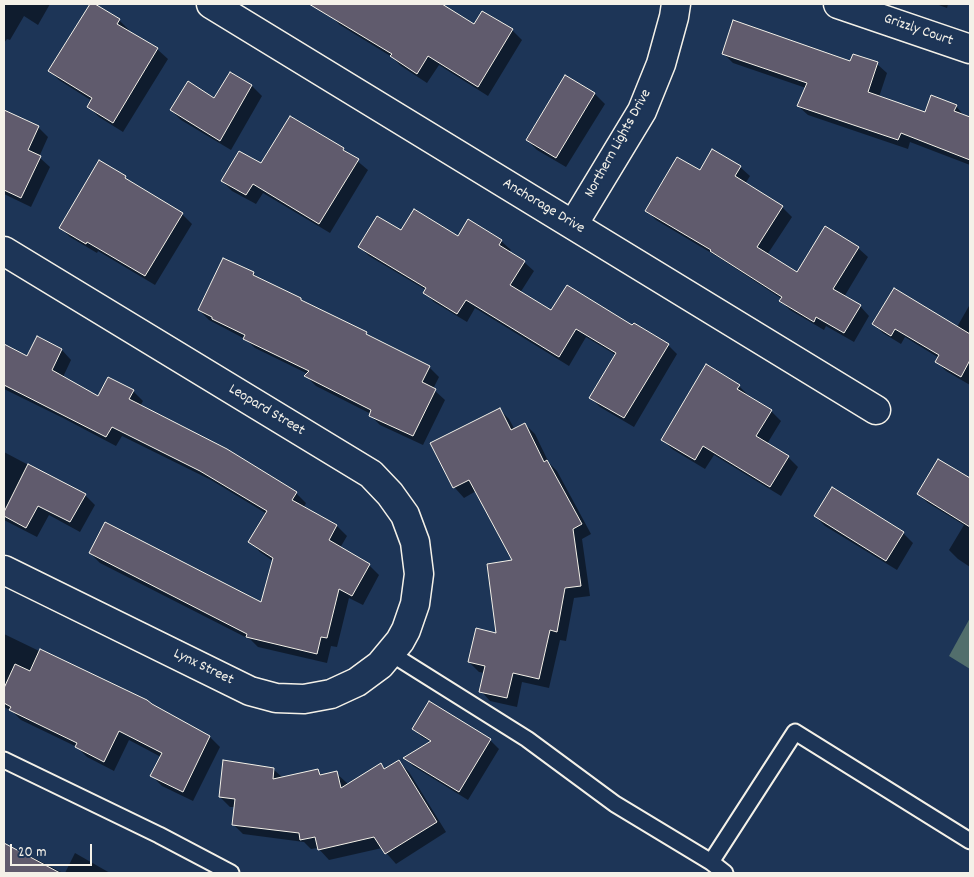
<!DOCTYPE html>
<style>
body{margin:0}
#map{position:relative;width:974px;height:877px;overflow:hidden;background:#1d3557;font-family:Dekko,sans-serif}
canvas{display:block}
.frame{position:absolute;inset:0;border:5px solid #f4f1e8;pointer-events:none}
.scale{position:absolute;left:10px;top:844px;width:82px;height:22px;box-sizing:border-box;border:2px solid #f4f1e8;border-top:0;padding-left:6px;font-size:15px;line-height:18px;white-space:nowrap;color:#f4f1e8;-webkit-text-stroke:4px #1d3557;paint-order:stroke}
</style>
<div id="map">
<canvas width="974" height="877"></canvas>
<div class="frame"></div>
<div class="scale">20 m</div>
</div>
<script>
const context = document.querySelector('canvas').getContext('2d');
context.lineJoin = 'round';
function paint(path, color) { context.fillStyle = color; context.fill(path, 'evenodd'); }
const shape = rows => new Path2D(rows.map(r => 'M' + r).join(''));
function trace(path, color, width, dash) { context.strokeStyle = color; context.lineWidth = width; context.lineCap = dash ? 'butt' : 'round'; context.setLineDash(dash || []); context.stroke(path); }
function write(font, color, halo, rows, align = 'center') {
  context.font = font + ' Dekko,sans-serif'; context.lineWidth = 4; context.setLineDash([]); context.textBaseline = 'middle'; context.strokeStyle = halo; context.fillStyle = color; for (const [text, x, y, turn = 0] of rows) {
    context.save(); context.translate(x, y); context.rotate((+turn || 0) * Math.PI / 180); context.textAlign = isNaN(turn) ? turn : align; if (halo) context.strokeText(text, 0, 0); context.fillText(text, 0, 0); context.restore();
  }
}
const green = shape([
 [970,618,970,669,949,656]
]);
const shadow = shape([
 [4,4,50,4,38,25,24,16,10,40,7,39,4,43],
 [91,4,119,20,129,30,128,32,157,49,168,59,123,132,99,117,89,107,92,101,59,80,49,70],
 [337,4,439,4,474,26,483,12,512,30,522,40,488,96,439,65,427,83,401,66,392,57,340,25,330,15],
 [936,4,948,4,947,8],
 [723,53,877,64,887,73,879,97,926,113,956,106,965,117,970,119,970,165,910,142,908,149,808,115,798,106,806,88,733,63],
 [231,73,252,86,262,96,231,150,181,120,171,110,215,99],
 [565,77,595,94,605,104,566,167,537,150,527,140],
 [4,111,38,127,48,137,39,157,50,167,31,207,4,194],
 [343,149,368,170,330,233,263,193,256,204,232,191,222,181,261,165],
 [740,167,750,176,745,184,782,207,792,217,767,255,797,273,858,248,868,257,844,297,860,306,869,316,854,342,826,326,824,330,790,310,781,301,782,299,718,257,656,220,647,211,700,172],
 [125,177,132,184,182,214,192,224,155,285,98,251,97,253,70,237,60,227],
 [402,232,501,241,511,250,509,252,524,262,534,271,520,293,552,312,633,327,668,345,677,354,634,427,600,407,591,398,616,355,586,337,569,366,475,308,467,322,434,302,425,293,426,290,369,256,360,247],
 [253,273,259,279,301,299,305,303,429,367,439,377,433,389,445,400,423,445,380,425,370,415,371,414,316,386,306,376,308,374,255,348,245,339,209,320,199,310],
 [969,306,970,385,946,371,937,362,939,358,905,337,901,344,883,333,874,324,957,327],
 [4,345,27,357,62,350,71,360,63,377,98,398,133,391,143,401,140,406,296,493,306,503,304,507,337,526,347,536,340,548,369,565,379,575,363,605,349,598,337,647,331,646,327,663,258,647,251,640,100,563,90,553,262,604,273,561,260,552,250,542,267,514,211,480,122,436,116,446,63,418,4,389],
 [739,386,749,396,748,397,771,411,781,421,767,444,788,457,798,467,781,496,714,455,705,469,672,449,662,439],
 [499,409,509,419,515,430,525,424,535,434,549,463,557,471,591,534,582,539,590,596,574,598,566,641,560,640,549,688,522,682,517,707,490,701,481,691,485,673,479,672,469,662,498,634,514,561,476,491,464,498,455,488,432,443],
 [4,452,85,495,95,505,80,532,49,515,37,537,4,520],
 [939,461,970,480,970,567,958,559,949,550,964,525,928,503,918,494],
 [815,516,903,533,913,543,897,570,825,526],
 [4,634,151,705,210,737,220,747,193,801,162,786,152,776,161,757,129,740,114,771,87,757,77,747,21,720,12,711,4,707],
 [414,729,490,740,499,749,468,800,413,766,405,758,431,742,422,737],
 [399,762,409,772,446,832,396,864,382,848,329,860,318,848,311,849,304,842,243,834,233,824,235,807,230,807,220,797,273,769,283,778,318,771,323,776,336,773,347,783,347,786,381,765,385,769],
 [4,845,20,854,22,852,63,873,4,873],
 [75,853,110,873,65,873]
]);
const building = shape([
 [90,4,95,4,120,19,117,24,158,48,113,123,87,107,92,98,48,71,90,4],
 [309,4,442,4,474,24,482,11,513,29,478,87,428,56,417,74,390,56,392,54,309,4],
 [733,20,850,61,853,54,878,62,868,92,925,112,931,95,957,105,954,111,970,117,970,160,901,133,898,140,797,106,807,83,722,54,733,20],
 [230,72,252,85,220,141,170,110,188,81,214,98,230,72],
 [565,75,595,93,556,158,526,140,565,75],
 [4,110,39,126,28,150,41,156,21,198,4,190,4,110],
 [290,116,344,148,343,150,359,159,319,224,253,184,246,195,221,181,239,151,261,163,290,116],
 [712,149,741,166,735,176,783,206,757,247,797,272,825,226,859,247,833,289,861,305,844,333,816,317,814,322,779,301,782,297,710,251,711,250,645,211,677,157,700,170,712,149],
 [99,160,126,176,125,178,183,213,145,276,87,242,86,244,59,228,99,160],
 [414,209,458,236,468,219,502,240,499,245,525,261,510,285,551,310,567,285,632,325,634,323,669,344,624,418,589,398,616,353,576,329,559,357,466,300,457,314,423,293,426,288,358,247,377,216,401,230,414,209],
 [223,258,254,272,253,275,301,298,301,300,367,332,366,334,430,366,422,382,436,389,413,436,369,416,371,410,304,376,309,371,243,339,245,335,212,319,212,317,198,310,223,258],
 [894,288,970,334,970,360,961,377,935,362,939,355,895,329,891,336,872,324,894,288],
 [37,336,62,349,52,370,98,396,108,377,134,390,129,399,227,449,297,492,292,500,337,525,329,540,370,564,352,596,339,589,327,638,321,637,317,654,246,637,247,634,89,553,105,522,261,602,273,558,248,542,267,511,200,471,112,427,106,437,4,385,4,344,27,356,37,336],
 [706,364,740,385,737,389,772,410,756,436,789,456,770,487,703,446,695,460,661,440,706,364],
 [500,408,511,430,525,423,544,462,547,460,582,524,573,529,581,586,565,588,557,632,550,630,539,679,513,673,507,698,479,692,485,666,468,662,476,628,496,633,487,564,512,560,469,480,453,488,430,443,500,408],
 [938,459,970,478,970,527,917,494,938,459],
 [28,464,86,494,70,522,38,506,26,528,4,516,4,512,28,464],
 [832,487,904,532,886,561,814,516,832,487],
 [40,649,147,700,152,704,210,736,183,792,150,776,162,753,119,731,104,762,75,747,77,743,9,710,11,707,4,703,4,688,15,664,30,671,40,649],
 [429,701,491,739,459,792,403,758,431,741,412,729,429,701],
 [223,760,274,768,273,779,318,769,320,775,337,771,341,788,381,763,384,769,399,760,437,822,385,854,374,837,318,850,315,837,300,840,299,833,232,825,235,799,219,797,223,760],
 [4,843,60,873,4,873,4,843]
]);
const lane = shape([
 [390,653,527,739,615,804,711,862,725,873],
 [4,760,159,835,231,873],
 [711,862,795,732,970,841]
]);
const street = shape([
 [211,4,876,410],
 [838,4,970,49],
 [573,225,642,111,661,64,674,17,676,4],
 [4,251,371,474,390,494,405,515,415,542,419,574,415,604,406,630,400,641,380,665,357,682,331,694,304,699,276,698,250,691,4,570]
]);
const streetNames = [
 ["Grizzly Court",918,31,19],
 ["Northern Lights Drive",619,144,-61],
 ["Anchorage Drive",543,207,31],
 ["Leopard Street",266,411,31],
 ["Lynx Street",203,668,26]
];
paint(green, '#526e6c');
paint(shadow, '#0007');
paint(building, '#605b6d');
trace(building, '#f4f1e8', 1);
trace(lane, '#f4f1e8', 19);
trace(street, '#f4f1e8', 31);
trace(lane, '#1d3557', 15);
trace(street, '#1d3557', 28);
write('15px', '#f4f1e8', '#1d3557', streetNames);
</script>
